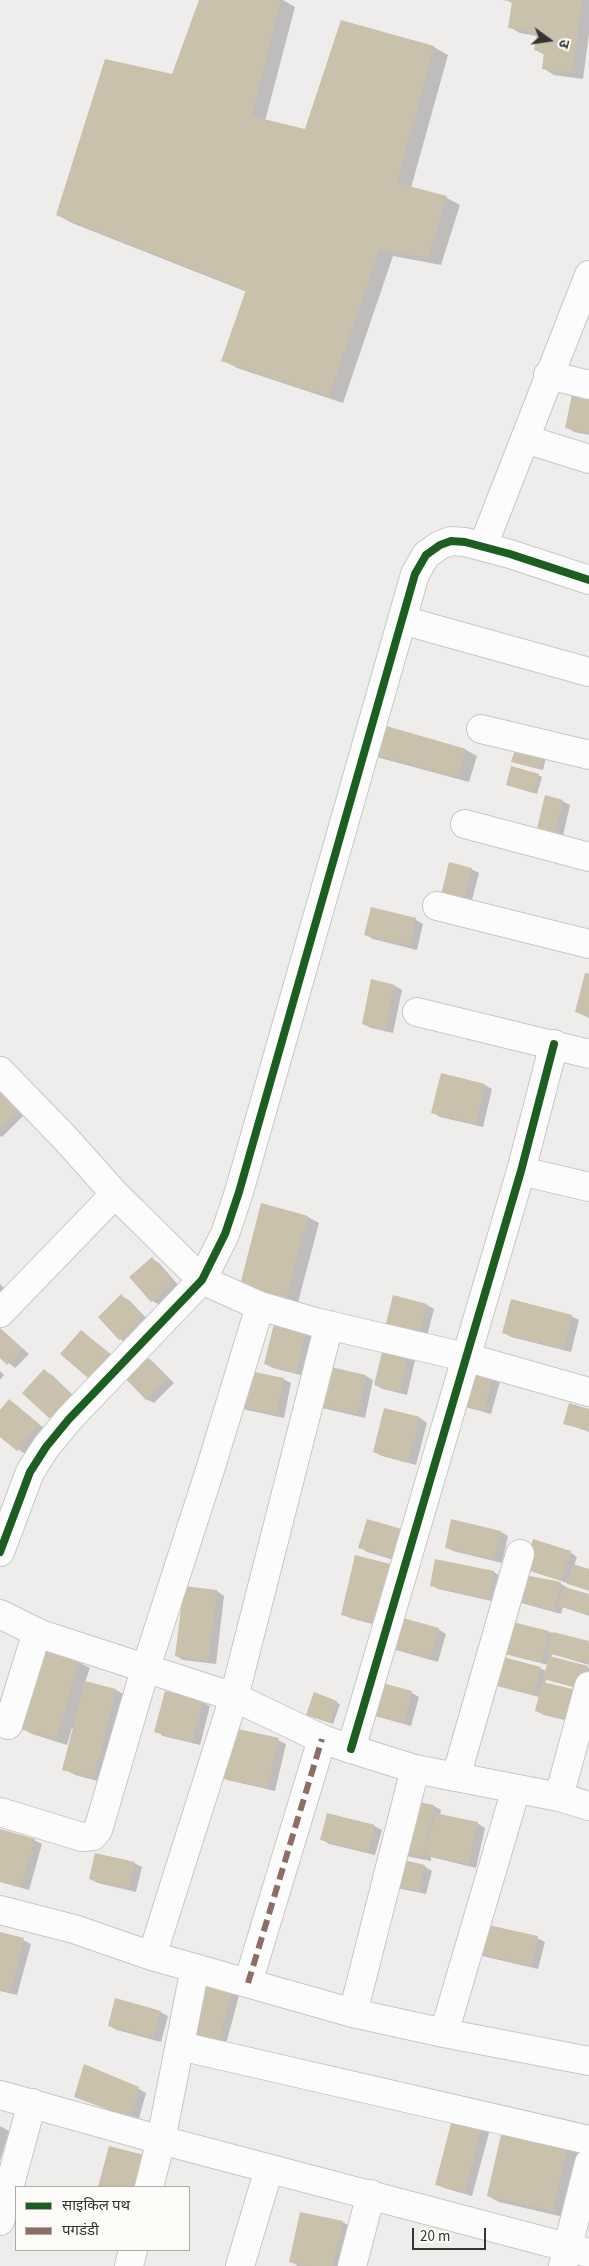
<!DOCTYPE html>
<meta charset="utf-8">
<style>
body{margin:0}
#map{position:relative;width:589px;height:2266px;overflow:hidden;background:#eeedeb;font-family:"Source Sans 3","Noto Sans Devanagari",sans-serif}
canvas{display:block}
.legend{position:absolute;left:15px;top:2186px;width:175px;height:65px;box-sizing:border-box;background:#fcfbf8;border:1px solid #acaba9;margin:0;padding:6px 9px;list-style:none;font-size:15px;color:#353433}
.legend li{display:flex;align-items:center;gap:10px;height:25px}
.legend b{width:25px;border:1px solid #acaba9}
.north{position:absolute;left:524px;top:15px;width:50px;height:50px;-webkit-text-stroke:4px #fcfbf8;paint-order:stroke;rotate:104deg;font-size:14px;font-weight:700;line-height:20px;text-align:center;color:#353433}
.north::after{content:'';display:block;margin:auto;width:18px;height:22px;background:#353433;clip-path:polygon(50% 0,100% 100%,50% 72%,0 100%)}
.scale{position:absolute;left:412px;top:2228px;width:74px;height:22px;box-sizing:border-box;border:2px solid #353433;border-top:0;padding-left:6px;font-size:15px;line-height:18px;white-space:nowrap;color:#353433;-webkit-text-stroke:4px #fcfbf8;paint-order:stroke}
</style>
<div id="map">
<canvas width="589" height="2266"></canvas>
<ul class="legend">
<li><b style="height:6px;background:#1b5e20"></b>साइकिल पथ</li>
<li><b style="height:6px;background:#8d6e63"></b>पगडंडी</li>
</ul>
<div class="north">उ</div>
<div class="scale">20 m</div>
</div>
<script>
const context = document.querySelector('canvas').getContext('2d');
context.lineJoin = 'round';
function paint(path, color) { context.fillStyle = color; context.fill(path, 'evenodd'); }
const shape = rows => new Path2D(rows.map(r => 'M' + r).join(''));
function trace(path, color, width, dash) { context.strokeStyle = color; context.lineWidth = width; context.lineCap = dash ? 'butt' : 'round'; context.setLineDash(dash || []); context.stroke(path); }
const shadow = shape([
 [200,0,283,0,295,7,265,121,306,131,342,22,434,47,448,55,411,188,447,198,460,205,441,265,393,256,343,403,237,368,223,360,247,292,72,223,58,215,173,75],
 [507,0,589,0,589,34,583,79,554,75,543,68,545,55,535,50,537,36,520,33,509,27,513,4],
 [589,395,589,435,574,432,567,427],
 [466,750,477,756,469,782,380,758,369,751],
 [547,754,543,770,516,763],
 [538,775,542,777,537,794,507,785],
 [562,801,570,805,561,844,544,840],
 [471,869,479,873,470,908,449,903],
 [372,909,416,920,423,924,417,950,373,939,366,935],
 [589,976,589,1018,576,1012],
 [395,986,402,990,393,1033,371,1028,363,1024],
 [442,1074,485,1085,492,1089,483,1127,440,1117,432,1112],
 [0,1078,30,1109,2,1137,0,1136],
 [308,1217,319,1223,296,1310,250,1299],
 [152,1259,159,1263,180,1287,160,1305,152,1301],
 [0,1284,4,1288,0,1292],
 [121,1296,129,1300,150,1322,127,1343,120,1339],
 [427,1305,434,1309,425,1344,393,1336],
 [571,1316,579,1320,571,1352,511,1337,504,1333],
 [276,1322,314,1334,304,1376,273,1368,265,1364],
 [0,1328,29,1354,15,1368,0,1356],
 [81,1331,116,1358,96,1381,89,1377],
 [144,1356,151,1360,174,1383,154,1403,146,1399],
 [408,1356,415,1360,407,1395,383,1389,375,1385],
 [468,1367,501,1378,491,1414,465,1407],
 [0,1371,4,1375,0,1380],
 [44,1371,52,1375,78,1400,57,1422,50,1417,24,1393],
 [366,1376,373,1380,365,1418,322,1408,315,1404],
 [283,1379,291,1383,284,1418,247,1410,239,1406],
 [16,1405,45,1429,25,1454,0,1436,0,1412],
 [589,1410,589,1432,565,1423],
 [420,1418,427,1423,416,1465,382,1456,374,1452],
 [368,1520,404,1563,367,1552,360,1547],
 [501,1532,508,1536,502,1563,453,1551,446,1547],
 [570,1552,577,1557,574,1566,589,1570,589,1591,526,1568],
 [394,1566,387,1628,350,1618,342,1614],
 [494,1572,501,1577,496,1602,438,1589,431,1585],
 [521,1575,561,1584,568,1588,568,1590,589,1596,589,1616,563,1607,561,1614,521,1603,514,1599],
 [185,1587,217,1591,224,1596,216,1664,183,1660,176,1656],
 [438,1629,446,1634,438,1662,396,1650,389,1645],
 [549,1632,589,1642,589,1665,552,1654,551,1658,589,1668,589,1692,546,1679,545,1684,581,1724,544,1715,536,1711,539,1697,497,1686,490,1682,540,1668,546,1671,548,1665,505,1654,498,1650],
 [79,1662,90,1668,85,1682,116,1690,127,1696,105,1783,75,1775,64,1769,74,1729,72,1728,67,1745,32,1734,21,1728],
 [376,1683,412,1693,419,1697,411,1726,375,1716,368,1711],
 [315,1694,340,1704,333,1724,308,1715],
 [202,1702,210,1706,200,1745,163,1736,156,1731],
 [278,1740,286,1744,275,1791,227,1780,220,1776],
 [434,1806,441,1810,440,1815,477,1823,485,1828,476,1868,431,1857,431,1861,406,1856],
 [374,1826,382,1830,375,1855,329,1844,322,1839],
 [0,1830,34,1840,42,1844,29,1890,0,1882],
 [134,1863,142,1867,136,1892,98,1883,90,1879],
 [424,1866,432,1871,426,1894,397,1888],
 [0,1933,23,1940,31,1944,17,1995,0,1991],
 [537,1938,545,1942,538,1969,482,1956,474,1952],
 [201,1979,240,1992,226,2044,195,2036],
 [160,2012,168,2016,161,2042,117,2030,109,2026],
 [139,2089,146,2093,138,2122,76,2096],
 [454,2117,490,2129,472,2196,444,2188,436,2184],
 [0,2126,9,2131,0,2161],
 [569,2142,579,2149,564,2217,499,2202,488,2196],
 [342,2222,350,2226,341,2266,298,2266,291,2262]
]);
const building = shape([
 [199,0,281,0,251,116,305,129,341,20,434,46,397,183,447,196,428,258,379,249,329,396,221,361,246,290,56,215,105,59,172,74],
 [503,0,582,0,572,73,542,69,544,52,534,50,537,32,508,28,512,2],
 [573,390,589,393,589,433,565,428],
 [376,723,466,749,458,777,368,752],
 [517,743,544,750,539,769,511,762],
 [511,766,539,774,534,793,506,785],
 [545,795,563,800,553,841,535,837],
 [449,862,472,868,463,905,440,899],
 [371,907,416,918,410,946,364,935],
 [585,973,589,974,589,1016,575,1012],
 [371,979,395,985,385,1030,362,1024],
 [441,1073,485,1084,475,1124,431,1113],
 [0,1080,24,1105,0,1128],
 [261,1203,308,1216,285,1305,238,1293],
 [152,1257,173,1282,151,1302,129,1277],
 [121,1294,143,1317,119,1340,98,1317],
 [393,1295,427,1304,418,1340,384,1332],
 [511,1299,572,1315,563,1349,502,1333],
 [275,1320,307,1328,296,1373,264,1364],
 [0,1328,22,1349,7,1365,0,1358],
 [81,1330,109,1353,88,1378,60,1354],
 [383,1348,409,1354,400,1392,374,1385],
 [143,1354,167,1378,146,1400,122,1375],
 [322,1365,366,1375,357,1414,313,1404],
 [467,1365,494,1373,484,1411,456,1403],
 [44,1369,71,1395,49,1418,22,1393],
 [245,1370,284,1378,276,1414,238,1406],
 [9,1399,39,1424,17,1451,0,1437,0,1410],
 [569,1403,589,1409,589,1431,563,1424],
 [384,1408,420,1417,408,1462,373,1452],
 [367,1519,405,1530,396,1559,358,1548],
 [451,1519,501,1531,494,1559,445,1548],
 [533,1539,571,1551,561,1581,524,1569],
 [355,1555,394,1565,380,1624,341,1615],
 [435,1559,494,1571,488,1599,430,1586],
 [573,1564,589,1569,589,1590,567,1584],
 [520,1574,561,1582,554,1611,512,1599],
 [184,1586,217,1590,208,1661,175,1656],
 [564,1587,589,1594,589,1615,558,1606],
 [396,1616,439,1628,430,1658,387,1646],
 [504,1620,549,1631,541,1662,496,1651],
 [553,1632,589,1641,589,1663,547,1653],
 [43,1650,79,1661,56,1740,20,1729],
 [495,1655,541,1667,534,1694,488,1683],
 [549,1656,588,1666,582,1689,543,1679],
 [85,1681,116,1689,94,1778,62,1770],
 [375,1681,412,1691,404,1723,366,1712],
 [542,1682,581,1691,574,1721,535,1711],
 [165,1691,203,1700,192,1742,154,1732],
 [314,1692,337,1701,330,1723,306,1715],
 [229,1727,279,1738,267,1788,218,1777],
 [408,1800,434,1805,423,1857,397,1852],
 [327,1813,375,1825,368,1852,320,1840],
 [435,1813,478,1822,468,1864,425,1855],
 [0,1829,35,1839,21,1887,0,1881],
 [95,1853,135,1862,129,1888,89,1879],
 [395,1858,425,1865,419,1891,389,1884],
 [479,1923,538,1936,531,1966,473,1952],
 [0,1932,24,1938,10,1992,0,1989],
 [200,1978,233,1986,219,2040,186,2032],
 [115,1998,161,2011,153,2038,108,2026],
 [84,2064,139,2087,130,2118,74,2097],
 [453,2116,483,2123,465,2192,435,2185],
 [503,2126,569,2141,553,2211,487,2196],
 [109,2146,144,2155,136,2187,98,2187],
 [300,2212,343,2221,333,2266,306,2266,289,2262]
]);
const minor = shape([
 [548,375,589,385],
 [525,439,589,459],
 [483,546,589,275],
 [402,620,589,672],
 [481,729,589,755],
 [465,824,589,857],
 [437,906,589,944],
 [417,1012,589,1054],
 [0,1071,66,1139,115,1194,202,1280,260,1306,315,1322,465,1357,589,1392],
 [521,1171,589,1187],
 [0,1313,115,1194],
 [0,1552,30,1472,46,1447,69,1419,202,1280,225,1234,239,1192,415,574,426,555,440,545,451,541,465,542,510,554,589,580],
 [8,1725,37,1632],
 [351,1749,521,1171,554,1044],
 [456,1777,520,1554],
 [559,1797,589,1686],
 [0,1812,82,1837,93,1836,98,1830,142,1680,210,1470,260,1306],
 [0,1910,74,1929,152,1956,353,2013,444,2033,589,2061],
 [152,1956,234,1697,329,1325],
 [248,1983,322,1739],
 [353,2013,415,1769],
 [444,2033,516,1789],
 [180,2046,589,2140],
 [149,2187,161,2140,195,1968],
 [0,2221,32,2103],
 [129,2266,133,2250],
 [240,2266,269,2169],
 [352,2266,371,2194],
 [563,2266,589,2163]
]);
const tertiary = shape([
 [0,1614,40,1634,234,1697,322,1739,351,1749,415,1769,559,1797,589,1806],
 [0,2095,161,2140,589,2253]
]);
const quiet = shape([
 [248,1983,322,1739]
]);
const cycleway = shape([
 [0,1552,30,1472,46,1447,69,1419,202,1280,225,1234,239,1192,415,574,426,555,440,545,451,541,465,542,510,554,589,580],
 [351,1749,521,1171,554,1044]
]);
paint(shadow, '#0003');
paint(building, '#c9c1ac');
trace(minor, '#c8c7c6', 30);
trace(tertiary, '#c8c7c6', 30);
trace(minor, '#fcfcfc', 28);
trace(tertiary, '#fcfcfc', 28);
trace(quiet, '#8d6e63', 6, [12, 6]);
trace(cycleway, '#1b5e20', 8);
</script>
